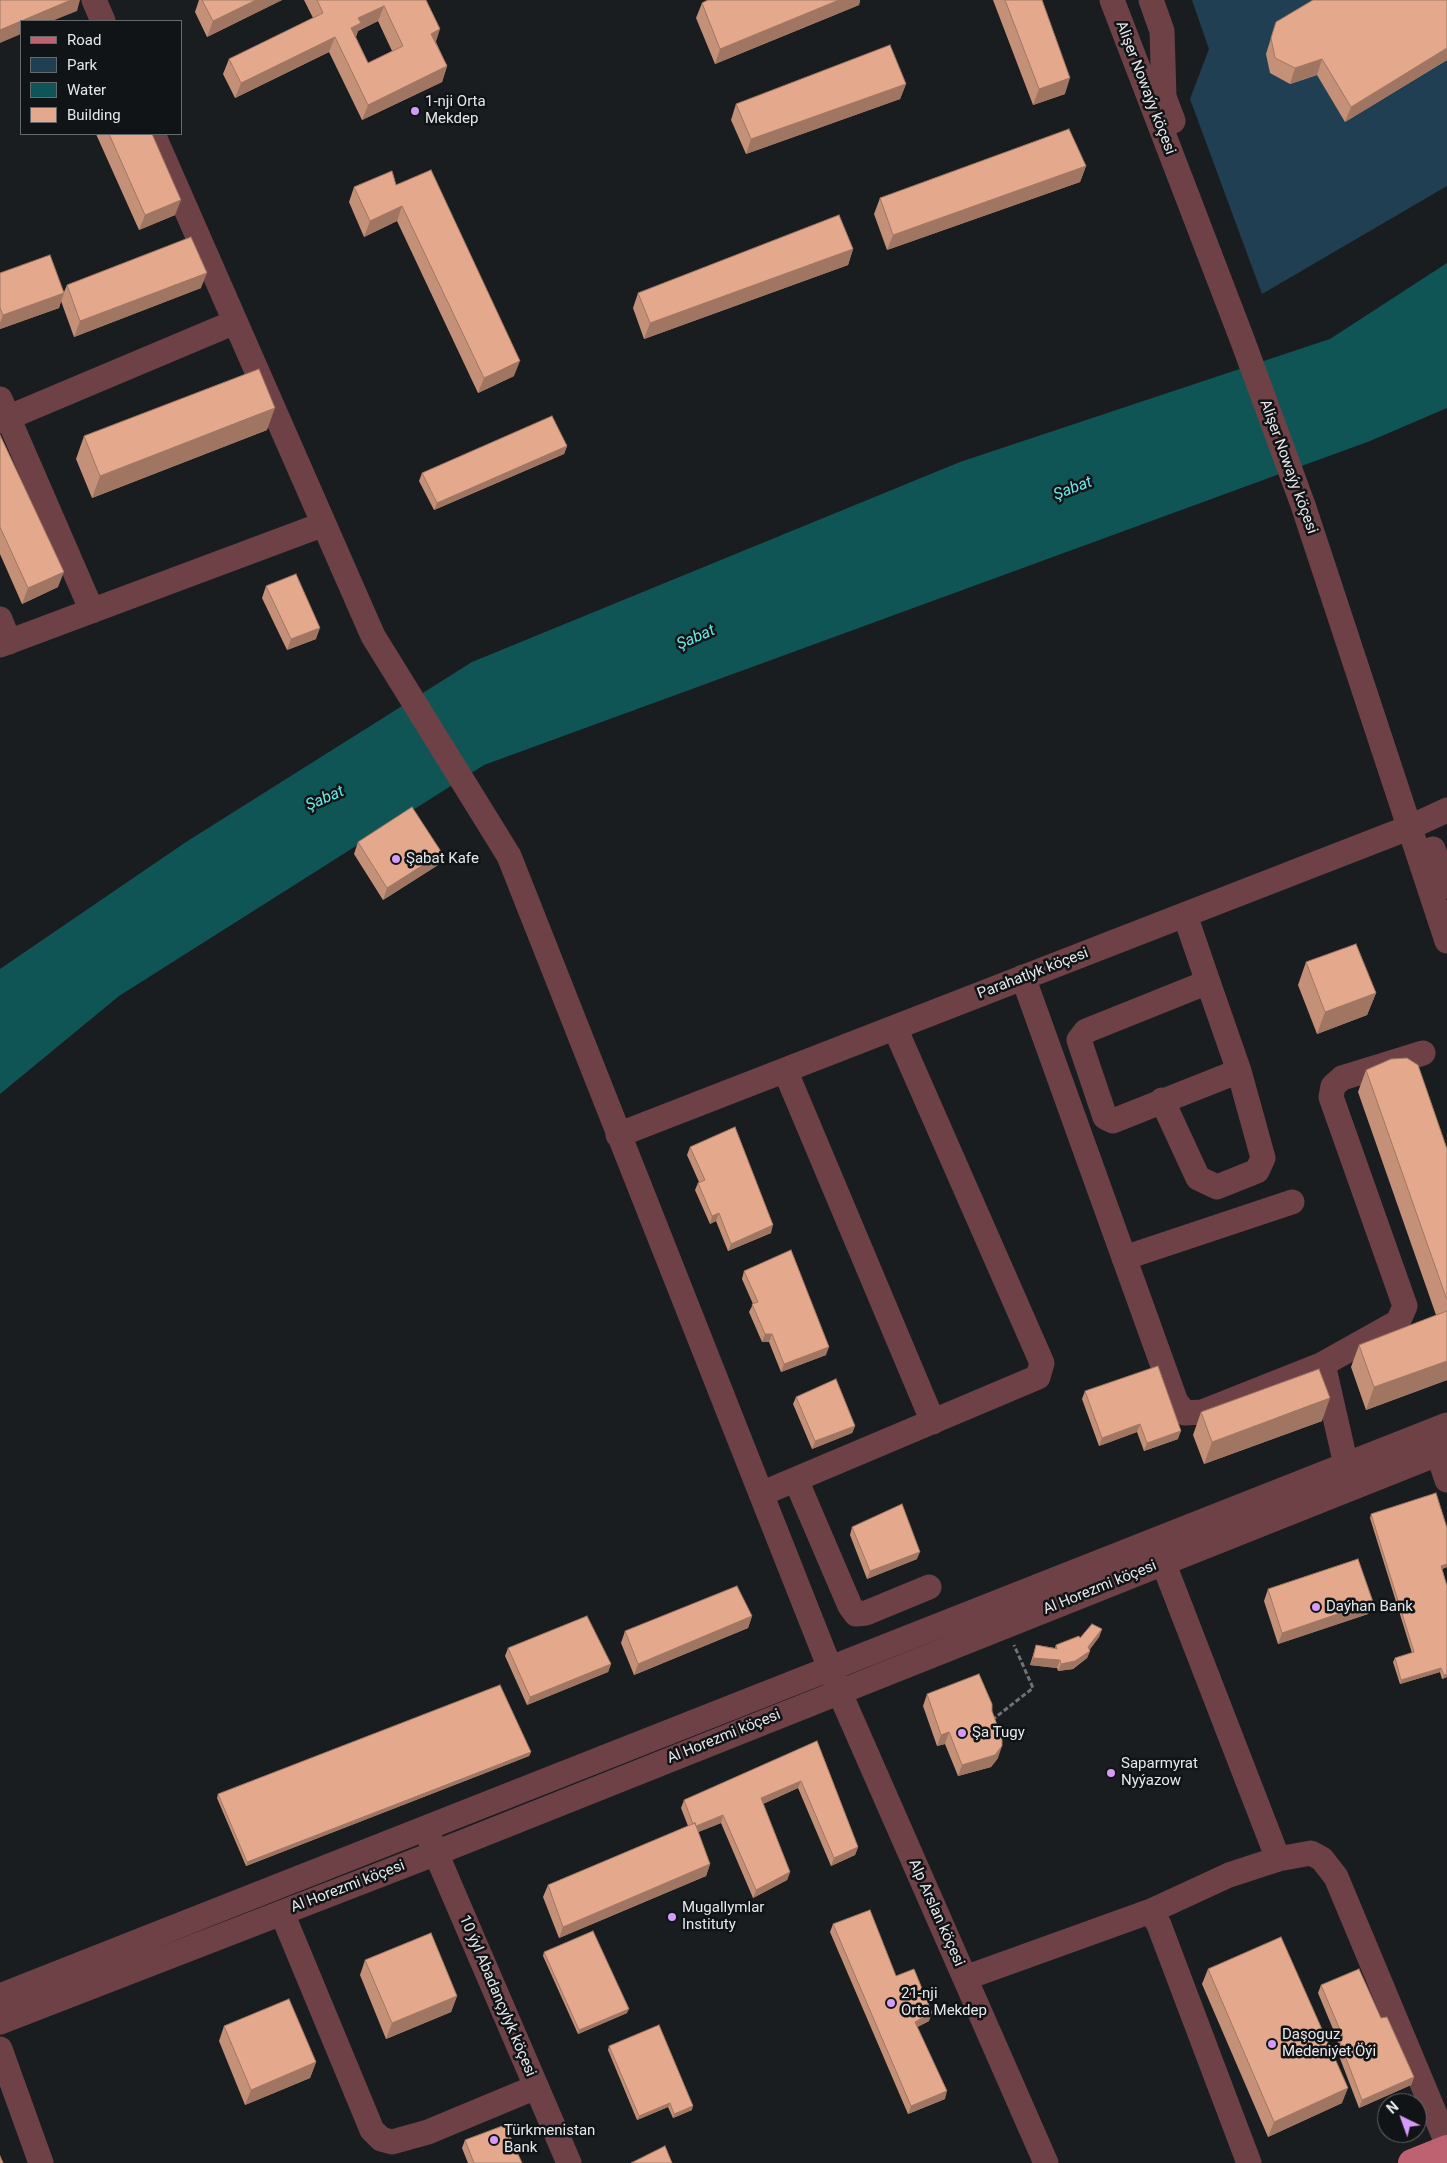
<!DOCTYPE html>
<meta charset="utf-8">
<style>
body{margin:0}
#map{position:relative;width:1447px;height:2163px;overflow:hidden;background:#1a1d20;font-family:Roboto,sans-serif}
canvas{display:block}
.legend{position:absolute;left:20px;top:20px;width:162px;height:115px;box-sizing:border-box;background:#111417;border:1px solid #66696b;margin:0;padding:6px 9px;list-style:none;font-size:15px;color:#e6e8ea}
.legend li{display:flex;align-items:center;gap:10px;height:25px}
.legend b{width:25px;border:1px solid #66696b}
.north{position:absolute;left:1377px;top:2093px;width:50px;height:50px;box-sizing:border-box;background:#111417;border:1px solid #66696b;border-radius:50%;rotate:318deg;font-size:14px;font-weight:700;line-height:20px;text-align:center;color:#e6e8ea}
.north::after{content:'';display:block;margin:auto;width:18px;height:22px;background:#d69bfa;clip-path:polygon(50% 0,100% 100%,50% 72%,0 100%)}
</style>
<div id="map">
<canvas width="1447" height="2163"></canvas>
<ul class="legend">
<li><b style="height:6px;background:#be6171"></b>Road</li>
<li><b style="height:14px;background:#203f53"></b>Park</li>
<li><b style="height:14px;background:#105556"></b>Water</li>
<li><b style="height:14px;background:#e4a98c"></b>Building</li>
</ul>
<div class="north">N</div>
</div>
<script>
const context = document.querySelector('canvas').getContext('2d');
context.lineJoin = 'round';
function paint(path, color) { context.fillStyle = color; context.fill(path, 'evenodd'); }
const shape = rows => new Path2D(rows.map(r => 'M' + r).join(''));
function trace(path, color, width, dash) { context.strokeStyle = color; context.lineWidth = width; context.lineCap = dash ? 'butt' : 'round'; context.setLineDash(dash || []); context.stroke(path); }
function write(font, color, halo, rows, align = 'center') {
  context.font = font + ' Roboto,sans-serif'; context.lineWidth = 5; context.setLineDash([]); context.textBaseline = 'middle'; context.strokeStyle = halo; context.fillStyle = color; for (const [text, x, y, turn = 0] of rows) {
    context.save(); context.translate(x, y); context.rotate((+turn || 0) * Math.PI / 180); context.textAlign = isNaN(turn) ? turn : align; if (halo) context.strokeText(text, 0, 0); context.fillText(text, 0, 0); context.restore();
  }
}
const green = shape([
 [1192,0,1447,0,1447,186,1262,294,1190,99,1209,49]
]);
const water = shape([
 [1447,263,1447,408,1370,441,484,765,119,996,0,1094,0,969,186,842,472,662,960,462,1330,339]
]);
const path = shape([
 [992,1720,1033,1688,1014,1645]
]);
const minor = shape([
 [94,0,103,21],
 [1112,0,1242,339,1303,505,1447,941],
 [1151,0,1162,31,1164,97,1173,121],
 [153,134,373,636,509,856,839,1691,1046,2163],
 [0,399,92,611],
 [0,421,235,322],
 [0,619,9,642],
 [0,645,324,524],
 [1433,849,1447,886],
 [1185,915,1208,982,1239,1071,1113,1121,1105,1117,1079,1040,1086,1031,1208,982],
 [1023,977,1176,1402,1185,1413,1202,1412,1323,1364],
 [785,1070,933,1422],
 [1162,1100,1198,1178,1217,1187,1257,1171,1263,1158,1239,1071],
 [618,1135,1408,828,1447,810],
 [1124,1258,1292,1202],
 [1438,1453,1447,1480],
 [1346,1465,1323,1364,1398,1322,1405,1306,1331,1097,1333,1086,1342,1078,1423,1053],
 [796,1480,850,1606,856,1614,866,1613,929,1587],
 [761,1494,1038,1377,1042,1363,895,1028],
 [1163,1562,1278,1859],
 [429,1837,569,2163],
 [1151,1911,1229,1875,1278,1859,1311,1853,1322,1859,1336,1877,1447,2143],
 [282,1913,372,2130,381,2139,392,2142,428,2132,536,2087],
 [965,1978,1151,1911,1159,1925,1249,2163],
 [0,1996,1447,1425],
 [0,2022,436,1853,1447,1450],
 [0,2049,41,2163]
]);
const major = shape([
 [1412,2163,1447,2149]
]);
const wall = shape([
 [199,0,282,0,207,37,195,12],
 [304,0,426,0,436,42,447,66,442,82,362,120,329,52,235,98,223,74,229,59,313,18],
 [378,21,392,51,368,63,356,37,358,31],
 [708,0,860,0,859,5,715,64,696,18,702,3],
 [993,0,1042,0,1065,94,1033,105],
 [1447,0,1447,60,1345,122,1317,75,1290,84,1270,73,1266,54,1276,22],
 [906,84,900,99,746,154,731,120,736,104],
 [96,134,152,134,175,215,139,230],
 [1086,166,1080,182,887,250,874,214,880,198],
 [396,185,514,376,478,393,397,221,364,237,349,202,354,187],
 [853,249,848,265,644,339,633,308,638,293],
 [0,273,64,292,67,285,201,288,74,337,61,301,59,308,0,329],
 [267,430,92,498,76,459,84,436],
 [0,435,58,587,22,604,0,554],
 [567,446,564,454,434,510,419,481,422,473],
 [266,586,316,639,287,650,262,598],
 [358,842,438,865,383,900,354,854],
 [1306,962,1376,993,1367,1015,1317,1034,1298,985],
 [1366,1070,1447,1149,1447,1380,1366,1410,1351,1367,1359,1345,1436,1315,1358,1092],
 [690,1147,771,1233,728,1251,716,1221,710,1224,695,1190,698,1183,699,1182,687,1155],
 [744,1271,826,1355,781,1372,769,1342,762,1342,749,1312,753,1304,742,1279],
 [1085,1391,1178,1439,1144,1451,1137,1432,1099,1446,1082,1399],
 [796,1397,855,1426,852,1433,812,1449,793,1404],
 [1201,1412,1322,1421,1204,1464,1193,1435],
 [1371,1514,1447,1528,1447,1567,1442,1569,1447,1586,1447,1677,1442,1679,1440,1672,1400,1684,1393,1662,1395,1658,1412,1653,1370,1518],
 [852,1527,917,1559,867,1579,850,1535],
 [1268,1589,1373,1602,1368,1614,1278,1644,1264,1601],
 [752,1616,748,1628,634,1675,621,1643,625,1631],
 [1102,1629,1099,1637,1090,1649,1090,1651,1087,1658,1073,1669,1058,1671,1057,1668,1030,1665,1036,1645,1055,1648,1056,1645,1080,1638],
 [508,1648,611,1664,608,1672,527,1705,505,1656],
 [927,1694,992,1711,998,1758,991,1767,958,1776,945,1744,937,1746,923,1706],
 [817,1741,858,1847,855,1855,831,1866,798,1788,763,1804,790,1872,787,1880,753,1898,721,1823,698,1832,710,1864,706,1876,559,1938,543,1897,548,1885,688,1826,681,1808,684,1800],
 [531,1752,529,1756,246,1866,217,1798,218,1794],
 [833,1924,896,1976,929,2021,917,2027,945,2099,908,2114,830,1932],
 [544,1952,627,2013,578,2034,543,1956],
 [365,1960,457,1996,451,2012,386,2039,360,1975],
 [1208,1969,1342,2103,1268,2137,1202,1984],
 [1321,1985,1381,2018,1414,2077,1411,2085,1359,2108,1336,2048,1338,2041,1318,1993],
 [224,2026,316,2062,310,2078,245,2105,219,2041],
 [609,2046,692,2110,673,2118,668,2107,637,2120,608,2050],
 [465,2140,522,2163,468,2163,462,2148]
]);
const shadedWall = shape([
 [71,0,80,0,77,11,52,21,21,21,21,34,0,43,0,30],
 [256,0,282,0,207,37,213,21],
 [839,0,860,0,859,5,715,64,720,49],
 [384,6,378,21,358,31,355,39,351,28,358,18],
 [440,29,435,45,431,34],
 [335,37,329,52,235,98,241,83],
 [1447,48,1447,60,1345,122,1351,107],
 [1322,59,1317,75,1290,84,1295,68],
 [447,66,442,82,362,120,368,105],
 [1070,78,1065,94,1033,105,1039,89],
 [906,84,900,99,746,154,751,139],
 [1086,166,1080,182,887,250,893,235],
 [181,200,175,215,139,230,145,215],
 [402,206,397,221,364,237,370,221],
 [853,249,848,265,644,339,650,323],
 [207,273,201,288,74,337,80,321],
 [64,293,59,308,0,329,0,323,3,315],
 [520,361,514,376,478,393,484,378],
 [275,408,267,430,92,498,100,476],
 [567,446,564,454,434,510,437,503],
 [64,572,58,587,22,604,28,588],
 [320,628,316,639,287,650,291,639],
 [442,853,438,865,383,900,387,888],
 [1376,993,1367,1015,1317,1034,1325,1012],
 [719,1213,716,1221,710,1224,712,1216],
 [773,1225,771,1233,728,1251,731,1244],
 [765,1334,772,1334,769,1342,762,1342],
 [829,1347,826,1355,781,1372,784,1364],
 [1447,1361,1447,1380,1366,1410,1374,1387],
 [1330,1398,1322,1421,1204,1464,1212,1442],
 [1140,1424,1137,1432,1099,1446,1102,1438],
 [855,1426,852,1433,812,1449,815,1441],
 [1181,1431,1178,1439,1144,1451,1147,1443],
 [920,1552,917,1559,867,1579,870,1571],
 [1447,1564,1447,1567,1439,1570,1441,1566],
 [1373,1602,1368,1614,1278,1644,1282,1633],
 [752,1616,748,1628,634,1675,638,1664],
 [1102,1629,1099,1637,1087,1653,1090,1651,1087,1658,1073,1669,1058,1671,1061,1664,1088,1647],
 [1033,1658,1060,1660,1057,1668,1030,1665],
 [611,1664,608,1672,527,1705,530,1697],
 [1441,1668,1440,1672,1400,1684,1401,1680],
 [1447,1674,1447,1677,1442,1679,1444,1675],
 [949,1732,945,1744,937,1746,941,1735],
 [1002,1746,998,1758,991,1767,958,1776,962,1765],
 [531,1752,529,1756,246,1866,247,1862],
 [801,1781,798,1788,758,1806,761,1798],
 [723,1815,721,1823,691,1835,694,1827],
 [858,1847,855,1855,831,1866,834,1858],
 [710,1864,706,1876,559,1938,563,1927],
 [790,1872,787,1880,753,1898,756,1890],
 [457,1996,451,2012,386,2039,392,2023],
 [629,2009,627,2013,578,2034,579,2030],
 [932,2013,929,2021,912,2030,915,2022],
 [316,2062,310,2078,245,2105,251,2090],
 [1414,2077,1411,2085,1359,2108,1362,2100],
 [1348,2088,1342,2103,1268,2137,1274,2122],
 [947,2091,945,2099,908,2114,911,2106],
 [670,2103,668,2107,637,2120,639,2116],
 [693,2106,692,2110,673,2118,674,2114]
]);
const building = shape([
 [0,0,71,0,0,30,0,0],
 [202,0,256,0,213,21,202,0],
 [317,0,426,0,440,29,431,34,447,66,368,105,335,37,241,83,229,59,323,13,317,0],
 [384,6,403,46,368,63,351,28,361,23,358,18,384,6],
 [708,0,839,0,720,49,702,3,708,0],
 [1005,0,1042,0,1070,78,1039,89,1005,0],
 [1313,0,1447,0,1447,48,1351,107,1322,59,1295,68,1275,58,1271,38,1276,22,1313,0],
 [890,45,906,84,751,139,736,104,890,45],
 [1069,129,1086,166,893,235,880,198,1069,129],
 [109,134,152,134,181,200,145,215,109,134],
 [431,170,520,361,484,378,402,206,370,221,354,187,392,171,396,185,431,170],
 [839,215,853,249,650,323,638,293,839,215],
 [191,237,207,273,80,321,67,285,191,237],
 [50,255,64,293,3,315,0,308,0,273,50,255],
 [259,369,275,408,100,476,84,436,259,369],
 [552,416,567,446,437,503,422,473,552,416],
 [0,435,64,572,28,588,0,527,0,435],
 [296,574,320,628,291,639,266,586,296,574],
 [412,807,442,853,387,888,358,842,412,807],
 [1356,944,1376,993,1325,1012,1306,962,1356,944],
 [1407,1058,1418,1065,1447,1149,1447,1300,1366,1070,1391,1059,1407,1058],
 [735,1127,773,1225,731,1244,719,1213,712,1216,698,1183,705,1180,690,1147,735,1127],
 [791,1250,829,1347,784,1364,772,1334,765,1334,752,1304,758,1302,744,1271,791,1250],
 [1447,1311,1447,1361,1374,1387,1359,1345,1447,1311],
 [1158,1366,1181,1431,1147,1443,1140,1424,1102,1438,1085,1391,1158,1366],
 [1319,1369,1330,1398,1212,1442,1201,1412,1319,1369],
 [836,1379,855,1426,815,1441,796,1397,836,1379],
 [1436,1493,1447,1528,1447,1564,1441,1566,1447,1586,1447,1674,1444,1675,1441,1668,1401,1680,1395,1658,1414,1652,1371,1514,1436,1493],
 [902,1504,920,1552,870,1571,852,1527,902,1504],
 [1358,1559,1373,1602,1282,1633,1268,1589,1358,1559],
 [737,1586,752,1616,638,1664,625,1631,737,1586],
 [587,1616,611,1664,530,1697,508,1648,587,1616],
 [1092,1624,1102,1629,1088,1647,1090,1651,1075,1661,1061,1664,1060,1660,1033,1658,1036,1645,1057,1649,1056,1645,1079,1636,1080,1638,1092,1624],
 [979,1674,992,1704,992,1711,1002,1739,1002,1746,995,1755,962,1765,949,1732,941,1735,927,1694,979,1674],
 [500,1685,531,1752,247,1862,218,1794,500,1685],
 [817,1741,858,1847,834,1858,801,1781,761,1798,790,1872,756,1890,723,1815,696,1826,695,1823,693,1824,684,1800,817,1741],
 [695,1823,710,1864,563,1927,548,1885,695,1823],
 [870,1910,896,1976,914,1969,932,2013,915,2022,947,2091,911,2106,833,1924,870,1910],
 [593,1931,629,2009,579,2030,544,1952,593,1931],
 [431,1933,457,1996,392,2023,365,1960,431,1933],
 [1281,1937,1348,2088,1274,2122,1208,1969,1281,1937],
 [1359,1969,1381,2018,1387,2017,1414,2077,1362,2100,1339,2040,1343,2037,1321,1985,1359,1969],
 [289,1999,316,2062,251,2090,224,2026,289,1999],
 [659,2025,693,2106,674,2114,670,2103,639,2116,609,2046,659,2025],
 [505,2125,522,2163,474,2163,465,2140,505,2125],
 [665,2146,672,2163,631,2163,665,2146],
 [0,2156,3,2163,0,2163,0,2156]
]);
const markers = [
 [415,111,5,"#d69bfa"],
 [396,859,5,"#d69bfa"],
 [1316,1607,5,"#d69bfa"],
 [962,1733,5,"#d69bfa"],
 [1111,1773,5,"#d69bfa"],
 [672,1917,5,"#d69bfa"],
 [891,2003,5,"#d69bfa"],
 [1272,2044,5,"#d69bfa"],
 [494,2140,5,"#d69bfa"]
];
const streetNames = [
 ["Alişer Nowaýy köçesi",1145,88,69],
 ["Alişer Nowaýy köçesi",1288,467,70],
 ["Parahatlyk köçesi",1033,974,-21],
 ["Al Horezmi köçesi",1100,1588,-22],
 ["Al Horezmi köçesi",724,1737,-22],
 ["Al Horezmi köçesi",348,1887,-21],
 ["Alp Arslan köçesi",936,1913,66],
 ["10 ýyl Abadançylyk köçesi",497,1996,67]
];
const poiNames = [
 ["1-nji Orta",425,102],
 ["Mekdep",425,119],
 ["Şabat Kafe",406,859],
 ["Daýhan Bank",1326,1607],
 ["Şa Tugy",972,1733],
 ["Saparmyrat",1121,1764],
 ["Nyýazow",1121,1781],
 ["Mugallymlar",682,1908],
 ["Instituty",682,1925],
 ["21-nji",901,1994],
 ["Orta Mekdep",901,2011],
 ["Daşoguz",1282,2035],
 ["Medeniýet Öýi",1282,2052],
 ["Türkmenistan",504,2131],
 ["Bank",504,2148]
];
const waterNames = [
 ["Şabat",1073,489,-21],
 ["Şabat",696,638,-23],
 ["Şabat",325,799,-23]
];
paint(green, '#203f53');
paint(water, '#105556');
trace(path, '#707375', 3, [5, 2.5]);
trace(minor, '#6e4147', 25);
trace(major, '#be6171', 28);
paint(wall, '#c49178');
paint(shadedWall, '#a07662');
paint(building, '#e4a98c');
trace(building, '#a07662', 1);
for (const [x, y, r, color] of markers) { const dot = new Path2D(); dot.arc(x, y, r, 0, 2 * Math.PI); context.fillStyle = color; context.fill(dot); trace(dot, '#111417', 2); }
write('15px', '#e6e8ea', '#111417', streetNames);
write('15px', '#e6e8ea', '#111417', poiNames, 'left');
write('italic 16px', '#6ae7e7', '#111417', waterNames);
</script>
